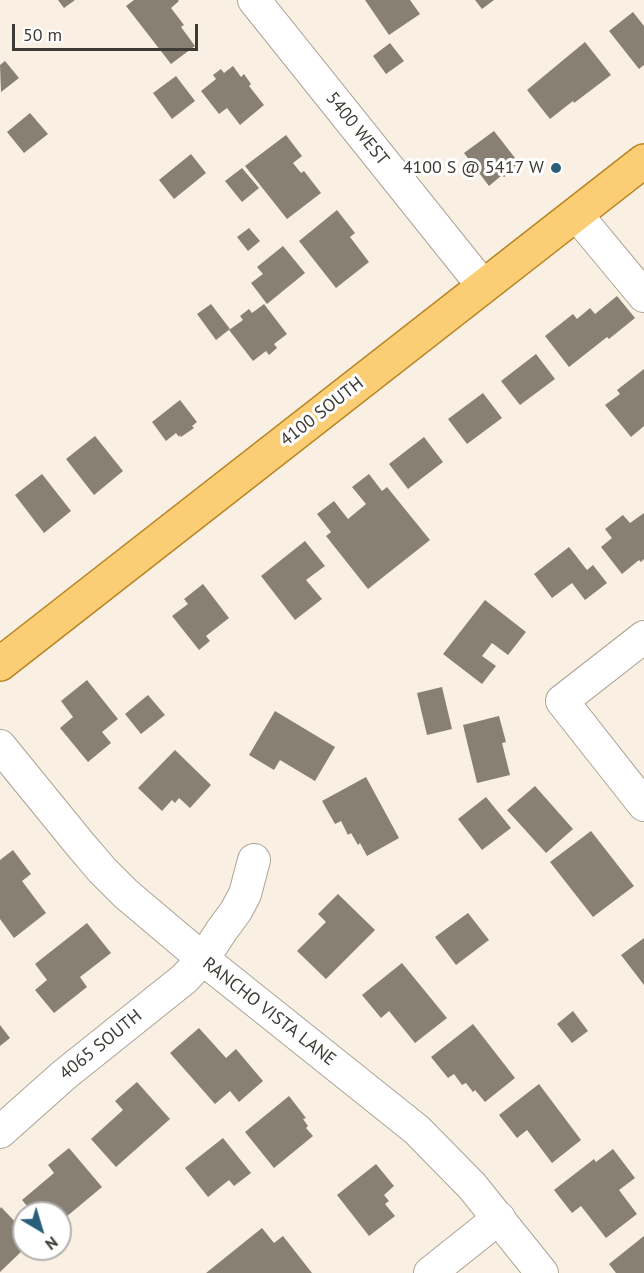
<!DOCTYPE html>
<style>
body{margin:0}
#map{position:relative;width:644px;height:1273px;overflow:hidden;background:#f9efe2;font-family:"PT Sans",sans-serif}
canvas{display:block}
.north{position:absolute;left:12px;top:1201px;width:60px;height:60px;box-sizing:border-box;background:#fff;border:2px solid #b2b0ae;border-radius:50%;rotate:142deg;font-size:16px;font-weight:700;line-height:24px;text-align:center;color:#3e3a35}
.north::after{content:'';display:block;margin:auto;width:21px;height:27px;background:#295e7a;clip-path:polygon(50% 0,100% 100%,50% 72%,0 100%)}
.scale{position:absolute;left:12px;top:24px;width:186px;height:27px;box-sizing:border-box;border:3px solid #3e3a35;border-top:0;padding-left:8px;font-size:18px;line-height:21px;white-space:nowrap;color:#3e3a35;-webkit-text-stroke:4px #fff;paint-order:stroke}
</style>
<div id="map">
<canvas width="644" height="1273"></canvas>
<div class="north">N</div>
<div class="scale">50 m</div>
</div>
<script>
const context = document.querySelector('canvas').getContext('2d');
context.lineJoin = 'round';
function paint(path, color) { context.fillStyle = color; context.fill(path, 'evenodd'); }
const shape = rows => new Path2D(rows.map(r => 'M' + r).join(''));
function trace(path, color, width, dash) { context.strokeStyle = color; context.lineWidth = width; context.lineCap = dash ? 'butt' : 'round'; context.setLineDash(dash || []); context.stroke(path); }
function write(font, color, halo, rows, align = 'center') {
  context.font = font + ' "PT Sans",sans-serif'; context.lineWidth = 6; context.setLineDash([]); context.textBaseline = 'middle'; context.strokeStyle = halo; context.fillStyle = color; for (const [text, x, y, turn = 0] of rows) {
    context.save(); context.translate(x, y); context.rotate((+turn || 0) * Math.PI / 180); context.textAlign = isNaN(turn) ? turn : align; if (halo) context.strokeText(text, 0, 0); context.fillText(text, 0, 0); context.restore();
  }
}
const building = shape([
 [58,0,75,0,64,8],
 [134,0,178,0,179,1,171,8,184,25,181,27,195,46,171,64,126,6],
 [365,0,410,0,420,14,389,35],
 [475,0,494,0,482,9],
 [633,12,644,26,644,65,639,69,609,31],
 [585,42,611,75,574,103,573,101,550,119,527,90],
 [390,43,404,61,386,74,373,56],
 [5,61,19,78,1,92,0,65],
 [233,66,241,77,244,74,251,84,249,86,264,105,240,125,227,108,219,114,201,91,216,79,213,75,221,69,224,73],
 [176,76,195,101,172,119,153,93],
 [30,113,48,134,24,153,7,132],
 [494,131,519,163,507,172,509,174,504,177,502,175,489,186,464,153],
 [286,135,302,156,293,163,301,173,304,171,321,193,287,219,245,166],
 [191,154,206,173,174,199,159,180],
 [242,168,259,188,242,202,225,181],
 [337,210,355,233,350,237,369,262,336,288,299,241],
 [249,228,260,241,248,251,237,237],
 [283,246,305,273,267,304,251,283,263,274,257,267],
 [617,296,635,318,609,339,607,337,569,367,545,336,573,314,577,319,590,308,595,314],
 [211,304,230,329,216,340,197,314],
 [264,304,287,334,274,344,277,348,269,355,266,351,253,361,229,330,243,320,240,316,249,309,252,313],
 [536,354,555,379,520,405,501,381],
 [644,369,644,426,631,437,605,405,620,394,617,390],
 [483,393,502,418,467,444,448,419],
 [180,400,197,422,192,426,194,428,181,437,180,435,179,437,176,433,166,441,152,422],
 [95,436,123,471,94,495,66,459],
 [424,437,443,462,408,489,389,464],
 [42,474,71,511,44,533,15,495],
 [369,474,382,491,387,487,430,540,368,589,326,536,331,532,317,514,334,501,348,519,366,504,352,487],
 [644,513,644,559,641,562,639,560,622,574,601,547,612,538,605,529,623,515,630,523],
 [305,541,325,566,306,580,322,599,295,620,261,576],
 [569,547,587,570,593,565,607,583,585,600,572,583,552,598,534,574],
 [203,584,229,618,206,636,210,641,199,650,172,616,188,604,184,599],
 [485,600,526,632,508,655,492,643,482,656,496,666,482,684,443,654],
 [87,680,118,719,102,732,111,743,88,762,60,728,73,717,61,701],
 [442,687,452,729,427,735,417,693],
 [148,695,165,715,141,734,125,714],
 [275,711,335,747,315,781,280,760,274,770,249,755],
 [499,716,506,742,502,743,510,775,477,783,463,725],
 [175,750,211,785,190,808,179,798,175,803,172,800,162,811,138,788],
 [366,777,399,838,367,856,360,843,358,845,351,833,348,835,341,821,335,824,322,801],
 [535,786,573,829,546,853,507,810],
 [486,797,511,828,482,850,458,819],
 [591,831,634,886,593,917,550,862],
 [13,850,31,874,22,881,46,913,14,938,0,919,0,860],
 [338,894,375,930,326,979,297,951,326,922,318,914],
 [468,913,489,940,456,965,435,937],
 [87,923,111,953,80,977,87,987,54,1013,35,990,47,980,35,964],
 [644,938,644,985,621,955],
 [402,963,447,1018,415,1043,389,1011,381,1018,362,995],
 [573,1011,588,1031,572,1043,557,1024],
 [473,1024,515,1078,485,1102,475,1090,473,1092,466,1083,462,1085,454,1074,448,1078,431,1057],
 [0,1025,10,1038,0,1046],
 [199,1028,226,1058,236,1049,263,1081,239,1102,230,1091,215,1104,170,1053],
 [137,1082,170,1119,116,1167,91,1139,123,1110,115,1101],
 [539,1084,581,1140,552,1163,527,1130,517,1138,499,1115],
 [289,1096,306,1118,303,1119,308,1126,306,1128,313,1136,274,1168,245,1132],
 [223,1138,251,1173,234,1186,229,1180,208,1197,185,1168],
 [69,1148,102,1187,60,1222,60,1213,33,1213,22,1200,54,1173,48,1165],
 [613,1149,635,1178,619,1190,637,1214,606,1238,581,1206,572,1213,554,1190,594,1159,596,1162],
 [376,1164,394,1186,384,1195,389,1201,385,1204,395,1216,369,1236,337,1195],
 [1,1207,24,1231,24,1249,0,1272,0,1209],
 [262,1228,274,1243,283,1236,312,1273,206,1273],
 [644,1236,644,1273,616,1273,609,1264]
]);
const minor = shape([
 [254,0,483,286],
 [576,214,644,296],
 [644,637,562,701,644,805],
 [0,746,79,843,102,870,126,894,203,959,387,1106,417,1130,472,1186,542,1273],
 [0,1132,64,1075,184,979,203,959,222,930,236,911,245,894,254,860],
 [430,1273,499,1218]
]);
const major = shape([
 [0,664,644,161]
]);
const markers = [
 [556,168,6,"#295e7a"]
];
const streetNames = [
 ["5400 WEST",357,129,51],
 ["4100 SOUTH",322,412,-38],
 ["RANCHO VISTA LANE",269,1012,38],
 ["4065 SOUTH",101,1045,-39]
];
const poiNames = [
 ["4100 S @ 5417 W",544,168]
];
paint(building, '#898074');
trace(minor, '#aca396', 34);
trace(major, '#b78322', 36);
trace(minor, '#fff', 32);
trace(major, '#fbcd74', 33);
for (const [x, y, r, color] of markers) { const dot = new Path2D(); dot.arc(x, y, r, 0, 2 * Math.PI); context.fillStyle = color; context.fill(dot); trace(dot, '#fff', 2); }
write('18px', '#3e3a35', '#fff', streetNames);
write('18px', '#3e3a35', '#fff', poiNames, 'right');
</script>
